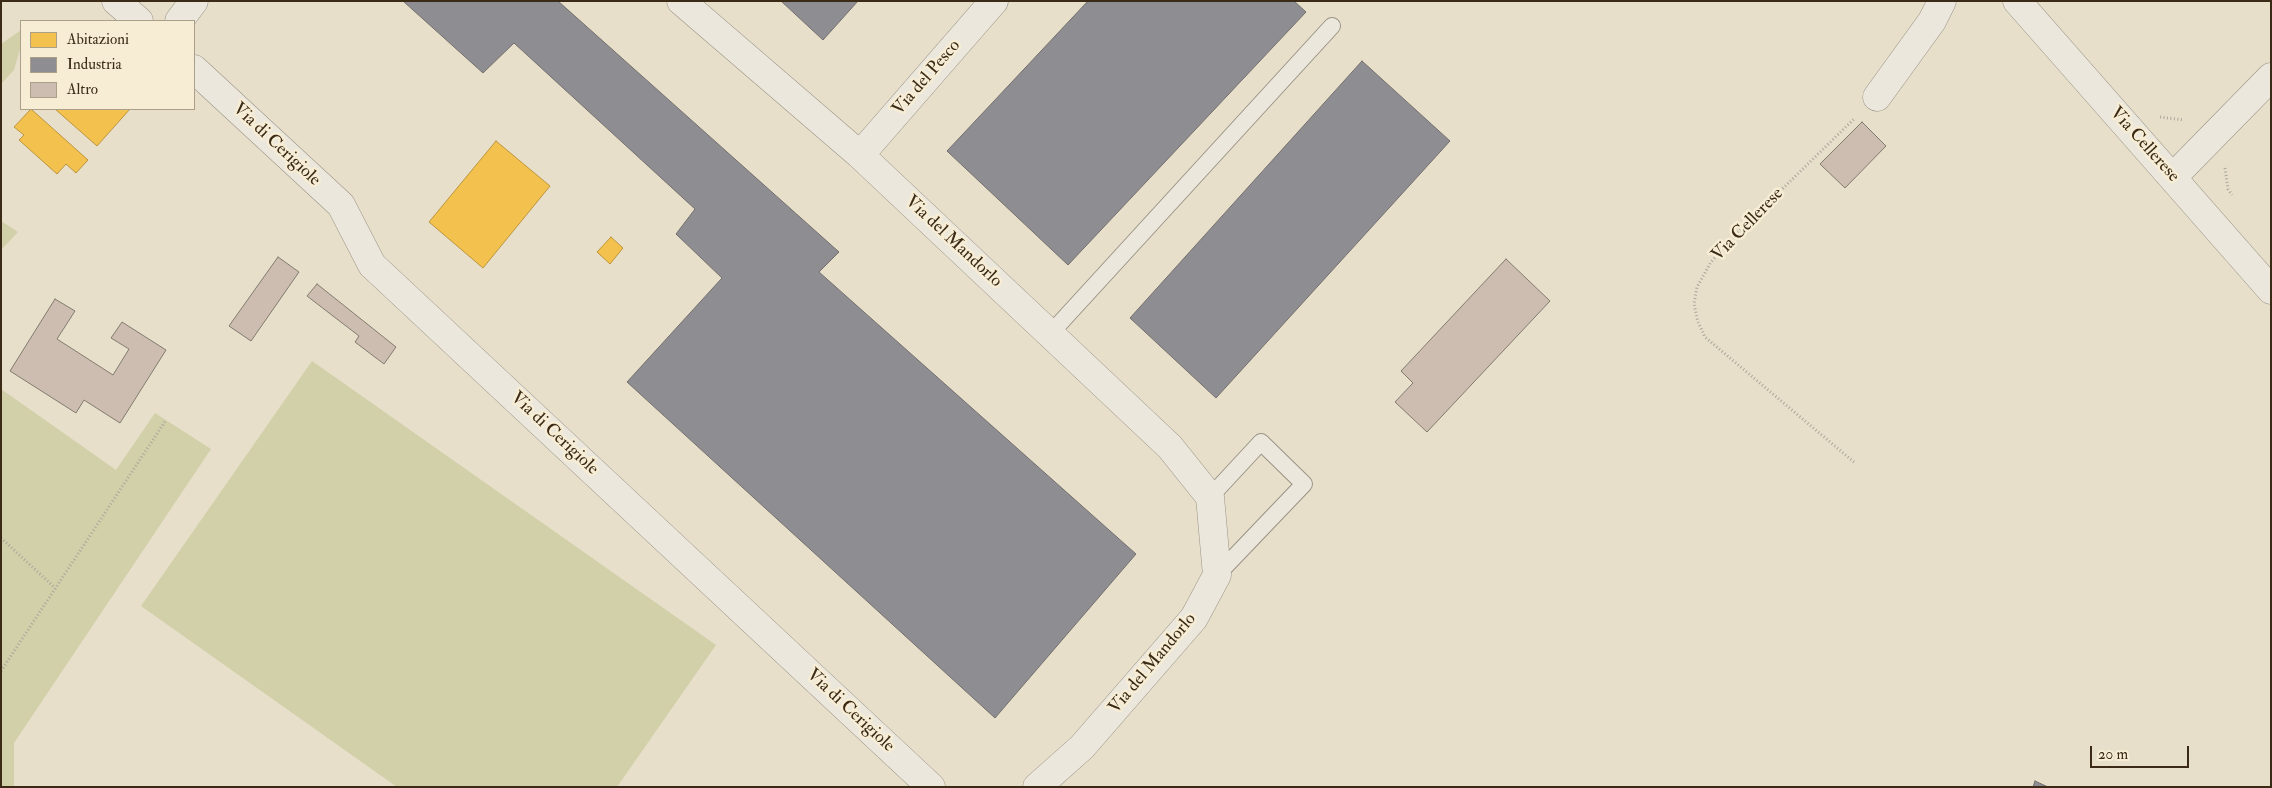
<!DOCTYPE html>
<style>
body{margin:0}
#map{position:relative;width:2272px;height:788px;overflow:hidden;background:#e7dfca;font-family:"IM FELL Double Pica",serif}
canvas{display:block}
.frame{position:absolute;inset:0;border:2px solid #3a2a16;pointer-events:none}
.legend{position:absolute;left:20px;top:20px;width:175px;height:90px;box-sizing:border-box;background:#f7edd5;border:1px solid #ab9f89;margin:0;padding:6px 9px;list-style:none;font-size:15px;color:#3a2a16}
.legend li{display:flex;align-items:center;gap:10px;height:25px}
.legend b{width:25px;border:1px solid #ab9f89}
.scale{position:absolute;left:2090px;top:746px;width:99px;height:22px;box-sizing:border-box;border:2px solid #3a2a16;border-top:0;padding-left:6px;font-size:15px;line-height:18px;white-space:nowrap;color:#3a2a16;-webkit-text-stroke:4px #f7edd5;paint-order:stroke}
</style>
<div id="map">
<canvas width="2272" height="788"></canvas>
<div class="frame"></div>
<ul class="legend">
<li><b style="height:14px;background:#f2c14e"></b>Abitazioni</li>
<li><b style="height:14px;background:#8d8d92"></b>Industria</li>
<li><b style="height:14px;background:#cdbdb0"></b>Altro</li>
</ul>
<div class="scale">20 m</div>
</div>
<script>
const context = document.querySelector('canvas').getContext('2d');
context.lineJoin = 'round';
function paint(path, color) { context.fillStyle = color; context.fill(path, 'evenodd'); }
const shape = rows => new Path2D(rows.map(r => 'M' + r).join(''));
function trace(path, color, width, dash) { context.strokeStyle = color; context.lineWidth = width; context.lineCap = dash ? 'butt' : 'round'; context.setLineDash(dash || []); context.stroke(path); }
function write(font, color, halo, rows, align = 'center') {
  context.font = font + ' "IM FELL Double Pica",serif'; context.lineWidth = 5; context.setLineDash([]); context.textBaseline = 'middle'; context.strokeStyle = halo; context.fillStyle = color; for (const [text, x, y, turn = 0] of rows) {
    context.save(); context.translate(x, y); context.rotate((+turn || 0) * Math.PI / 180); context.textAlign = isNaN(turn) ? turn : align; if (halo) context.strokeText(text, 0, 0); context.fillText(text, 0, 0); context.restore();
  }
}
const green = shape([
 [21,30,21,46,14,70,1,84,1,44],
 [1,221,18,232,1,250],
 [312,361,716,645,617,787,397,787,141,606],
 [1,389,116,470,155,413,211,449,14,743,14,787,1,787]
]);
const homes = shape([
 [31,109,88,160,76,173,66,164,57,174,19,140,24,135,14,127,31,109],
 [55,109,130,109,97,146,55,109],
 [496,141,550,186,483,268,429,222,496,141],
 [611,237,623,248,610,264,597,252,611,237]
]);
const industry = shape([
 [403,1,558,1,839,252,819,272,1136,554,995,718,627,382,722,278,676,234,695,209,514,43,483,73,403,1],
 [781,1,858,1,823,40,781,1],
 [1088,1,1294,1,1306,12,1068,265,947,151,1088,1],
 [1362,61,1450,141,1216,398,1130,318,1362,61],
 [2035,781,2048,787,2033,787,2035,781]
]);
const building = shape([
 [1862,122,1886,146,1845,188,1820,164,1862,122],
 [278,257,299,272,251,341,229,326,278,257],
 [1506,259,1550,301,1427,432,1395,402,1413,383,1401,371,1506,259],
 [317,284,396,347,384,364,355,342,359,336,307,296,317,284],
 [55,299,75,311,57,339,113,375,129,349,111,338,122,322,166,350,120,423,84,400,76,413,10,371,55,299]
]);
const path = shape([
 [2160,117,2184,120],
 [2225,168,2228,189,2232,195],
 [1854,462,1705,337,1698,322,1694,304,1697,287,1711,262,1734,236,1855,118],
 [1,538,55,588],
 [1,671,166,420]
]);
const service = shape([
 [1050,334,1332,26],
 [1210,497,1261,442,1304,484,1217,575]
]);
const minor = shape([
 [116,1,139,21],
 [681,1,860,155,1170,447,1210,497,1217,575,1194,618,1082,747,1037,787],
 [2017,1,2271,290],
 [179,21,194,1],
 [194,69,341,205,372,265,931,787],
 [1877,97,1932,21,1942,1],
 [860,155,994,1],
 [2173,177,2271,77]
]);
const streetNames = [
 ["Via del Pesco",927,78,-49],
 ["Via di Cerigiole",276,145,43],
 ["Via Cellerese",2144,145,48],
 ["Via Cellerese",1748,225,-46],
 ["Via del Mandorlo",953,242,43],
 ["Via di Cerigiole",554,434,43],
 ["Via del Mandorlo",1153,664,-50],
 ["Via di Cerigiole",850,711,43]
];
paint(green, '#d1d0a9');
paint(homes, '#f2c14e');
trace(homes, '#bb943d', 1);
paint(industry, '#8d8d92');
trace(industry, '#746f6d', 1);
paint(building, '#cdbdb0');
trace(building, '#817b6e', 1);
trace(service, '#9a9385', 18);
trace(minor, '#9a9385', 29);
trace(path, '#aba69c', 3, [1, 2.5]);
trace(service, '#ebe7dd', 16);
trace(minor, '#ebe7dd', 28);
write('18px', '#3a2a16', '#f7edd5', streetNames);
</script>
